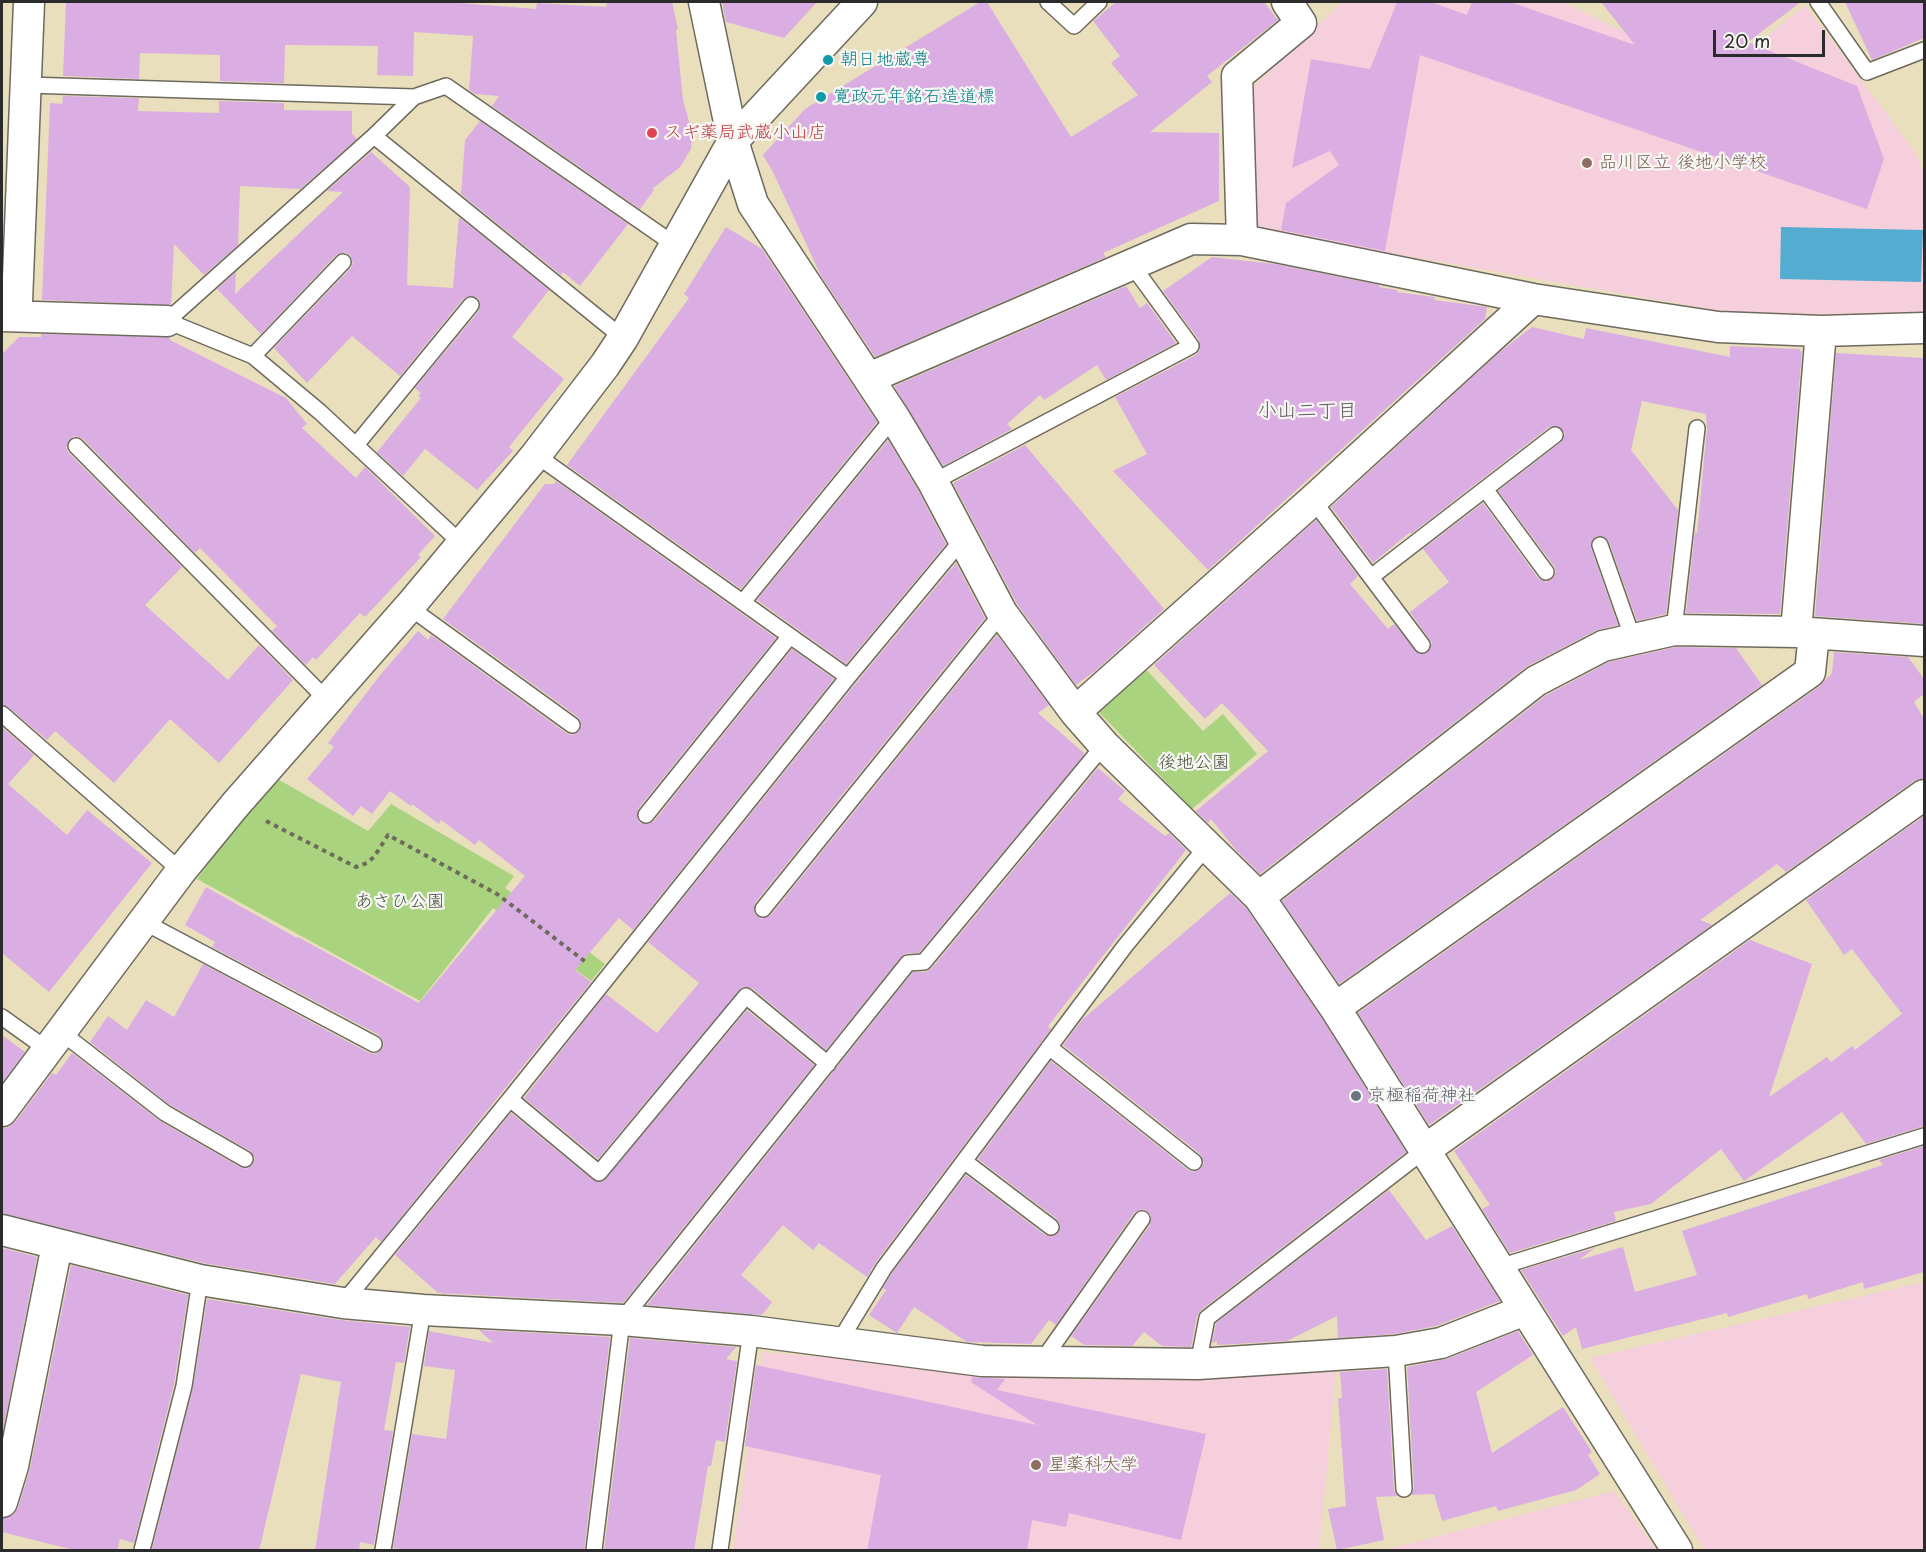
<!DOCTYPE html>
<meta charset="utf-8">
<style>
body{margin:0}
#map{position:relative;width:1926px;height:1552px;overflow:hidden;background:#e9dfbc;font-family:"Playpen Sans",sans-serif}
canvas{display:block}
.frame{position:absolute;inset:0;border:3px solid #2b2b2b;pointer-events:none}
.scale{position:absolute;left:1713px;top:30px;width:112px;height:27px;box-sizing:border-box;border:3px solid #2b2b2b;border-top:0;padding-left:8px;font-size:18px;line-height:21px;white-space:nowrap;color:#2b2b2b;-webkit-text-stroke:4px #f6f6f2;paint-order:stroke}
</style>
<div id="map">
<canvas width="1926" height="1552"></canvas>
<div class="frame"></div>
<div class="scale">20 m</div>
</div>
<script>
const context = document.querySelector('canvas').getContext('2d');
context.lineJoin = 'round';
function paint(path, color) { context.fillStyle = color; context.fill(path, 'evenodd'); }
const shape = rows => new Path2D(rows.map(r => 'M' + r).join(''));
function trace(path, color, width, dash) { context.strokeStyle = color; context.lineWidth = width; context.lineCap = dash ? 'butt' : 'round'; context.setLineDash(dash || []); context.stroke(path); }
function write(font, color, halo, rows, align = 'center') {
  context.font = font + ' "Playpen Sans","Klee One",sans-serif'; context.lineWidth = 4.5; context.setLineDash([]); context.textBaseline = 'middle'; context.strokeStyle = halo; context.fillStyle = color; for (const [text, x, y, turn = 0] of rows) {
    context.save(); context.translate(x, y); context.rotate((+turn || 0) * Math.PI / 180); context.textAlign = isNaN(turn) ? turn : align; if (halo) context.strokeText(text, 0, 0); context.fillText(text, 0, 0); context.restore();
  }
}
const built = shape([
 [1342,2,1563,2,1639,39,1712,81,1805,5,1915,152,1924,174,1924,313,1744,315,1257,230,1252,88],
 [1924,1282,1924,1550,1704,1550,1590,1358],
 [762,1352,1083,1380,1336,1371,1319,1550,733,1550],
 [1614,1491,1654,1547,1654,1550,1384,1550]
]);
const green = shape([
 [1143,666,1203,731,1223,714,1257,754,1192,809,1095,708],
 [276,778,368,831,391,804,514,876,505,888,605,964,591,981,493,908,420,1001,197,879,242,819]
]);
const water = shape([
 [1781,227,1923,230,1921,282,1780,279]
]);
const building = shape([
 [66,2,447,2,536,9,537,3,607,7,606,2,672,2,678,29,676,30,683,100,692,132,691,149,680,167,652,189,654,190,640,209,492,106,499,96,475,94,469,90,473,36,414,32,413,76,377,75,378,46,285,45,284,83,220,81,220,55,140,53,139,79,63,76],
 [722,2,817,2,784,38,726,22],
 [980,2,987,2,1071,137,1138,95,1111,63,1120,56,1093,21,1116,2,1264,2,1278,20,1207,76,1212,82,1150,132,1219,133,1219,201,1103,253,1106,257,875,357,821,276,774,174,763,155,805,109],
 [1397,2,1431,2,1467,15,1472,2,1510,2,1635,45,1601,2,1801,2,1748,42,1857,86,1884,159,1867,209,1420,55,1385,251,1281,230,1286,203,1339,165,1330,151,1292,168,1311,59,1370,69],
 [1845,2,1924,2,1924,38,1872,60],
 [63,96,139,98,138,111,219,113,219,101,284,103,284,110,352,111,352,134,357,139,300,189,240,186,238,245,204,275,174,244,171,305,42,300,50,103,62,104],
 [480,121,628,224,580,286,563,272,561,275,461,194,465,140],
 [371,152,410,187,407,285,453,288,459,217,549,290,512,337,564,379,509,447,513,451,477,490,425,449,403,476,377,452,421,398,418,396,421,393,415,388,479,311,480,302,477,297,468,296,463,299,400,376,352,336,307,383,274,348,350,269,353,264,350,255,345,252,336,255,261,334,217,289,236,272,235,294,343,192,327,191],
 [726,227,762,249,877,422,741,589,567,465,689,298,684,294],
 [1212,257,1275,264,1379,285,1379,287,1397,290,1397,292,1435,297,1434,300,1487,307,1485,319,1208,570,1113,471,1147,454,1115,397,1196,355,1200,350,1199,340,1163,291],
 [1126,286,1140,308,1147,303,1176,343,1106,380,1097,365,1044,400,1040,395,1007,424,1012,429,943,466,894,386],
 [1532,327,1584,339,1586,328,1730,357,1730,346,1800,349,1800,351,1802,351,1780,614,1686,613,1695,531,1697,534,1707,429,1706,414,1642,401,1631,450,1678,510,1666,614,1637,621,1609,542,1602,536,1596,536,1591,543,1591,548,1618,625,1595,631,1526,667,1260,874,1235,849,1211,819,1208,823,1196,811,1268,751,1222,703,1205,719,1154,665,1316,520,1358,576,1350,584,1388,629,1394,624,1419,654,1428,652,1432,643,1410,612,1449,582,1423,549,1483,503,1538,578,1546,582,1552,579,1556,572,1554,566,1498,491,1561,442,1565,433,1558,426,1549,427,1411,534,1410,532,1373,563,1331,507,1501,351],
 [41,334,170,337,170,340,286,398,307,424,302,428,356,478,365,467,435,536,418,555,421,557,365,617,360,613,316,660,313,657,306,665,272,631,277,626,200,548,195,553,83,439,74,436,69,440,66,448,69,453,182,567,145,605,228,680,259,645,293,680,219,763,170,719,114,783,55,731,47,740,8,707,2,705,2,354,19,337,41,337],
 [1836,353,1924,358,1924,624,1815,616],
 [888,440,918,490,946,544,846,664,757,600],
 [1025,445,1164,609,1095,671,1076,685,1017,604,953,483],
 [556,481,776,638,638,809,637,818,640,823,649,824,654,821,792,649,834,679,633,930,619,918,575,970,591,982,381,1242,376,1237,335,1284,203,1263,2,1213,2,1128,9,1127,16,1121,52,1073,56,1075,72,1053,160,1121,240,1167,246,1169,253,1164,255,1158,250,1151,170,1105,90,1042,108,1016,127,1030,146,1000,174,1017,203,964,369,1053,375,1054,382,1049,384,1043,379,1035,212,947,215,942,185,925,206,887,297,938,298,937,419,1003,525,876,479,840,475,845,441,820,439,824,412,804,411,806,390,791,372,814,361,806,353,816,307,779,334,747,328,743,381,674,418,631,428,640,431,635,566,733,572,735,579,731,582,725,578,717,443,619,545,484,554,484],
 [956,563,985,618,755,903,754,913,762,919,771,915,997,635,1049,705,1038,713,1084,753,1083,756,919,953,907,953,901,957,826,1050,752,988,742,987,598,1159,524,1098,606,994,657,1033,699,983,648,942,856,683],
 [1676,647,1736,648,1762,685,1339,984,1282,901,1545,696,1609,662],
 [1834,652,1908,657,1924,679,1924,694,1914,702,1924,719,1924,778,1914,781,1786,872,1777,864,1700,920,1712,925,1429,1125,1358,1013,1820,686,1832,673],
 [2,727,34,755,8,784,67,835,87,810,152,863,49,992,2,953],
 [1098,768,1125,791,1118,799,1165,836,1169,833,1186,850,1048,1026,1051,1029,876,1262,867,1277,819,1243,813,1250,783,1225,741,1275,772,1302,762,1315,647,1305,913,972,925,972,932,968],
 [1924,816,1924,1126,1866,1144,1842,1112,1744,1181,1721,1149,1651,1204,1614,1212,1616,1221,1510,1253,1482,1209,1490,1205,1454,1151,1750,940,1812,964,1769,1097,1827,1057,1831,1062,1852,1046,1855,1050,1902,1014,1852,949,1844,955,1806,900],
 [1230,893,1246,908,1321,1017,1406,1152,1201,1310,1197,1316,1191,1347,1162,1346,1144,1332,1132,1346,1084,1345,1071,1336,1150,1225,1151,1215,1143,1209,1134,1213,1056,1325,1049,1320,1031,1344,967,1342,914,1307,897,1333,869,1315,886,1290,883,1288,892,1273,966,1175,1045,1235,1054,1236,1059,1232,1060,1224,1057,1219,978,1159,1051,1061,1188,1170,1193,1172,1201,1168,1204,1163,1200,1154,1063,1045,1083,1019],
 [747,1010,814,1065,623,1303,438,1293,395,1255,511,1113,593,1180,603,1182],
 [2,1035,25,1052,2,1083],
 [1924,1146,1924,1272,1864,1289,1863,1282,1808,1299,1807,1294,1728,1317,1727,1313,1582,1349,1576,1327,1563,1336,1521,1270,1595,1248,1579,1260,1623,1247,1635,1292,1697,1275,1682,1231,1883,1165,1879,1160],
 [1389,1190,1426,1240,1452,1226,1500,1301,1436,1326,1394,1334,1338,1338,1337,1316,1287,1341,1217,1345,1217,1341,1212,1343,1216,1323],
 [2,1248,37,1257,2,1435],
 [71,1265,188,1295,174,1384,134,1543,120,1539,117,1551,78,1551,2,1532,2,1519,13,1515,18,1508,30,1469],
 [207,1299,340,1320,410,1327,404,1363,396,1362,384,1430,393,1431,374,1545,360,1542,359,1551,315,1551,341,1382,301,1374,259,1551,158,1551,152,1549,193,1388],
 [479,1330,610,1337,584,1551,412,1551,393,1548,412,1434,446,1439,455,1370,424,1366,429,1331,493,1343],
 [1518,1331,1533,1355,1476,1392,1492,1453,1563,1407,1592,1452,1588,1455,1600,1474,1576,1490,1498,1511,1496,1506,1442,1521,1434,1494,1411,1495,1414,1488,1407,1367,1447,1359],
 [630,1338,736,1347,726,1359,737,1361,725,1442,716,1440,711,1466,708,1466,694,1551,604,1551],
 [756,1365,1037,1425,971,1382,972,1377,1005,1379,997,1390,1206,1434,1181,1540,1069,1513,1066,1527,1032,1520,1027,1551,867,1551,881,1475,745,1446],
 [1387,1369,1394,1490,1398,1496,1376,1497,1384,1540,1337,1550,1328,1509,1346,1506,1338,1398,1342,1398,1340,1372]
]);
const path = shape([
 [266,821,356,867,367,863,374,857,388,835,497,894,587,963]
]);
const service = shape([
 [1048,2,1074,26,1099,2],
 [1818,2,1867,72,1924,50],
 [27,85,414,97,374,136,167,321,253,356,320,412,462,544],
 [414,97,446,86,675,245],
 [374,136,623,338],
 [253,356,343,262],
 [356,445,471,305],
 [76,446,327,700],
 [536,455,790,636,646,815],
 [933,482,1191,346,1132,265],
 [1485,489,1546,572],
 [1313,500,1422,645],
 [1600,545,1633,639],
 [1371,577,1555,435],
 [743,602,894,417],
 [409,607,572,725],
 [1674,630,1697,428],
 [790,636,848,677],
 [2,714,181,871],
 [763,909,1002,613],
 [144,922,374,1044],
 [2,1017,48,1050],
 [61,1032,165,1113,245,1159],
 [1049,1047,1194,1162],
 [510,1099,599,1173,746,996,828,1064],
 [964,1161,1051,1227],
 [1499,1267,1924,1136],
 [343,1303,510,1099,848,677,962,540],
 [839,1342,884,1268,1125,946,1207,846],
 [1396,1351,1404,1489],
 [1042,1361,1142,1219],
 [1198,1364,1207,1318,1426,1149],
 [142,1550,184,1386,200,1280],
 [383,1550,423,1310],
 [594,1550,622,1320,908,963,924,962,1104,745],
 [720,1550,751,1331]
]);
const minor = shape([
 [704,2,733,141,753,204,894,417,933,482,1002,613,1075,712,1104,745,1259,897,1335,1008,1677,1550],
 [1242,240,1237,76,1301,23,1287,2],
 [2,316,167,321],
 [14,316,17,302,29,2],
 [869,378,1191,239,1242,240,1533,299,1718,327,1821,331,1924,328],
 [1796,632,1821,331],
 [1075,712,1313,500,1533,299],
 [1259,897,1536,681,1603,646,1674,630,1796,632,1924,641],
 [1335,1008,1810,672,1814,634],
 [2,1111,181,871,235,805,409,607,536,455,605,365,623,338,733,141,862,2],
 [1426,1149,1924,795],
 [2,1230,200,1280,343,1303,423,1310,622,1320,751,1331,982,1361,1198,1364,1396,1351,1441,1343,1525,1310],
 [2,1502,13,1466,57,1245]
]);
const markers = [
 [828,60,6,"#0f9aa8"],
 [821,97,6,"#0f9aa8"],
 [652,133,6,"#e0444e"],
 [1587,163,6,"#8d6e63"],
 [1356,1096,6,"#6b7280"],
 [1036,1465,6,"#8d6e63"]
];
const cultureNames = [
 ["朝日地蔵尊",840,60],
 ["寛政元年銘石造道標",833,97]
];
const healthNames = [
 ["スギ薬局武蔵小山店",664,133]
];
const educationNames = [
 ["品川区立 後地小学校",1599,163],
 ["星薬科大学",1048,1465]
];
const parkNames = [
 ["後地公園",1194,763],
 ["あさひ公園",400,902]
];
const worshipNames = [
 ["京極稲荷神社",1368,1096]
];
const neighbourhoodNames = [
 ["小山二丁目",1307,411]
];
paint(built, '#f5cfdb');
paint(green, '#a9d37f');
paint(water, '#54acd1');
paint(building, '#daaee2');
trace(service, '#6e6a5e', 18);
trace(minor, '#6e6a5e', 33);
trace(path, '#6e6a5e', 4, [4.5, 4.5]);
trace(service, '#fff', 15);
trace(minor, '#fff', 30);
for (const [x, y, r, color] of markers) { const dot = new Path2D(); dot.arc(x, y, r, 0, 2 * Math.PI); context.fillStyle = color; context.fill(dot); trace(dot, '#f6f6f2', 2); }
write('18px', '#0d838f', '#f6f6f2', cultureNames, 'left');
write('18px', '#be3a42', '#f6f6f2', healthNames, 'left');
write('18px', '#785e54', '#f6f6f2', educationNames, 'left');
write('18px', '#4a5540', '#f6f6f2', parkNames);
write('18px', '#5b616d', '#f6f6f2', worshipNames, 'left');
write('20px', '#68596b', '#f6f6f2', neighbourhoodNames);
</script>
